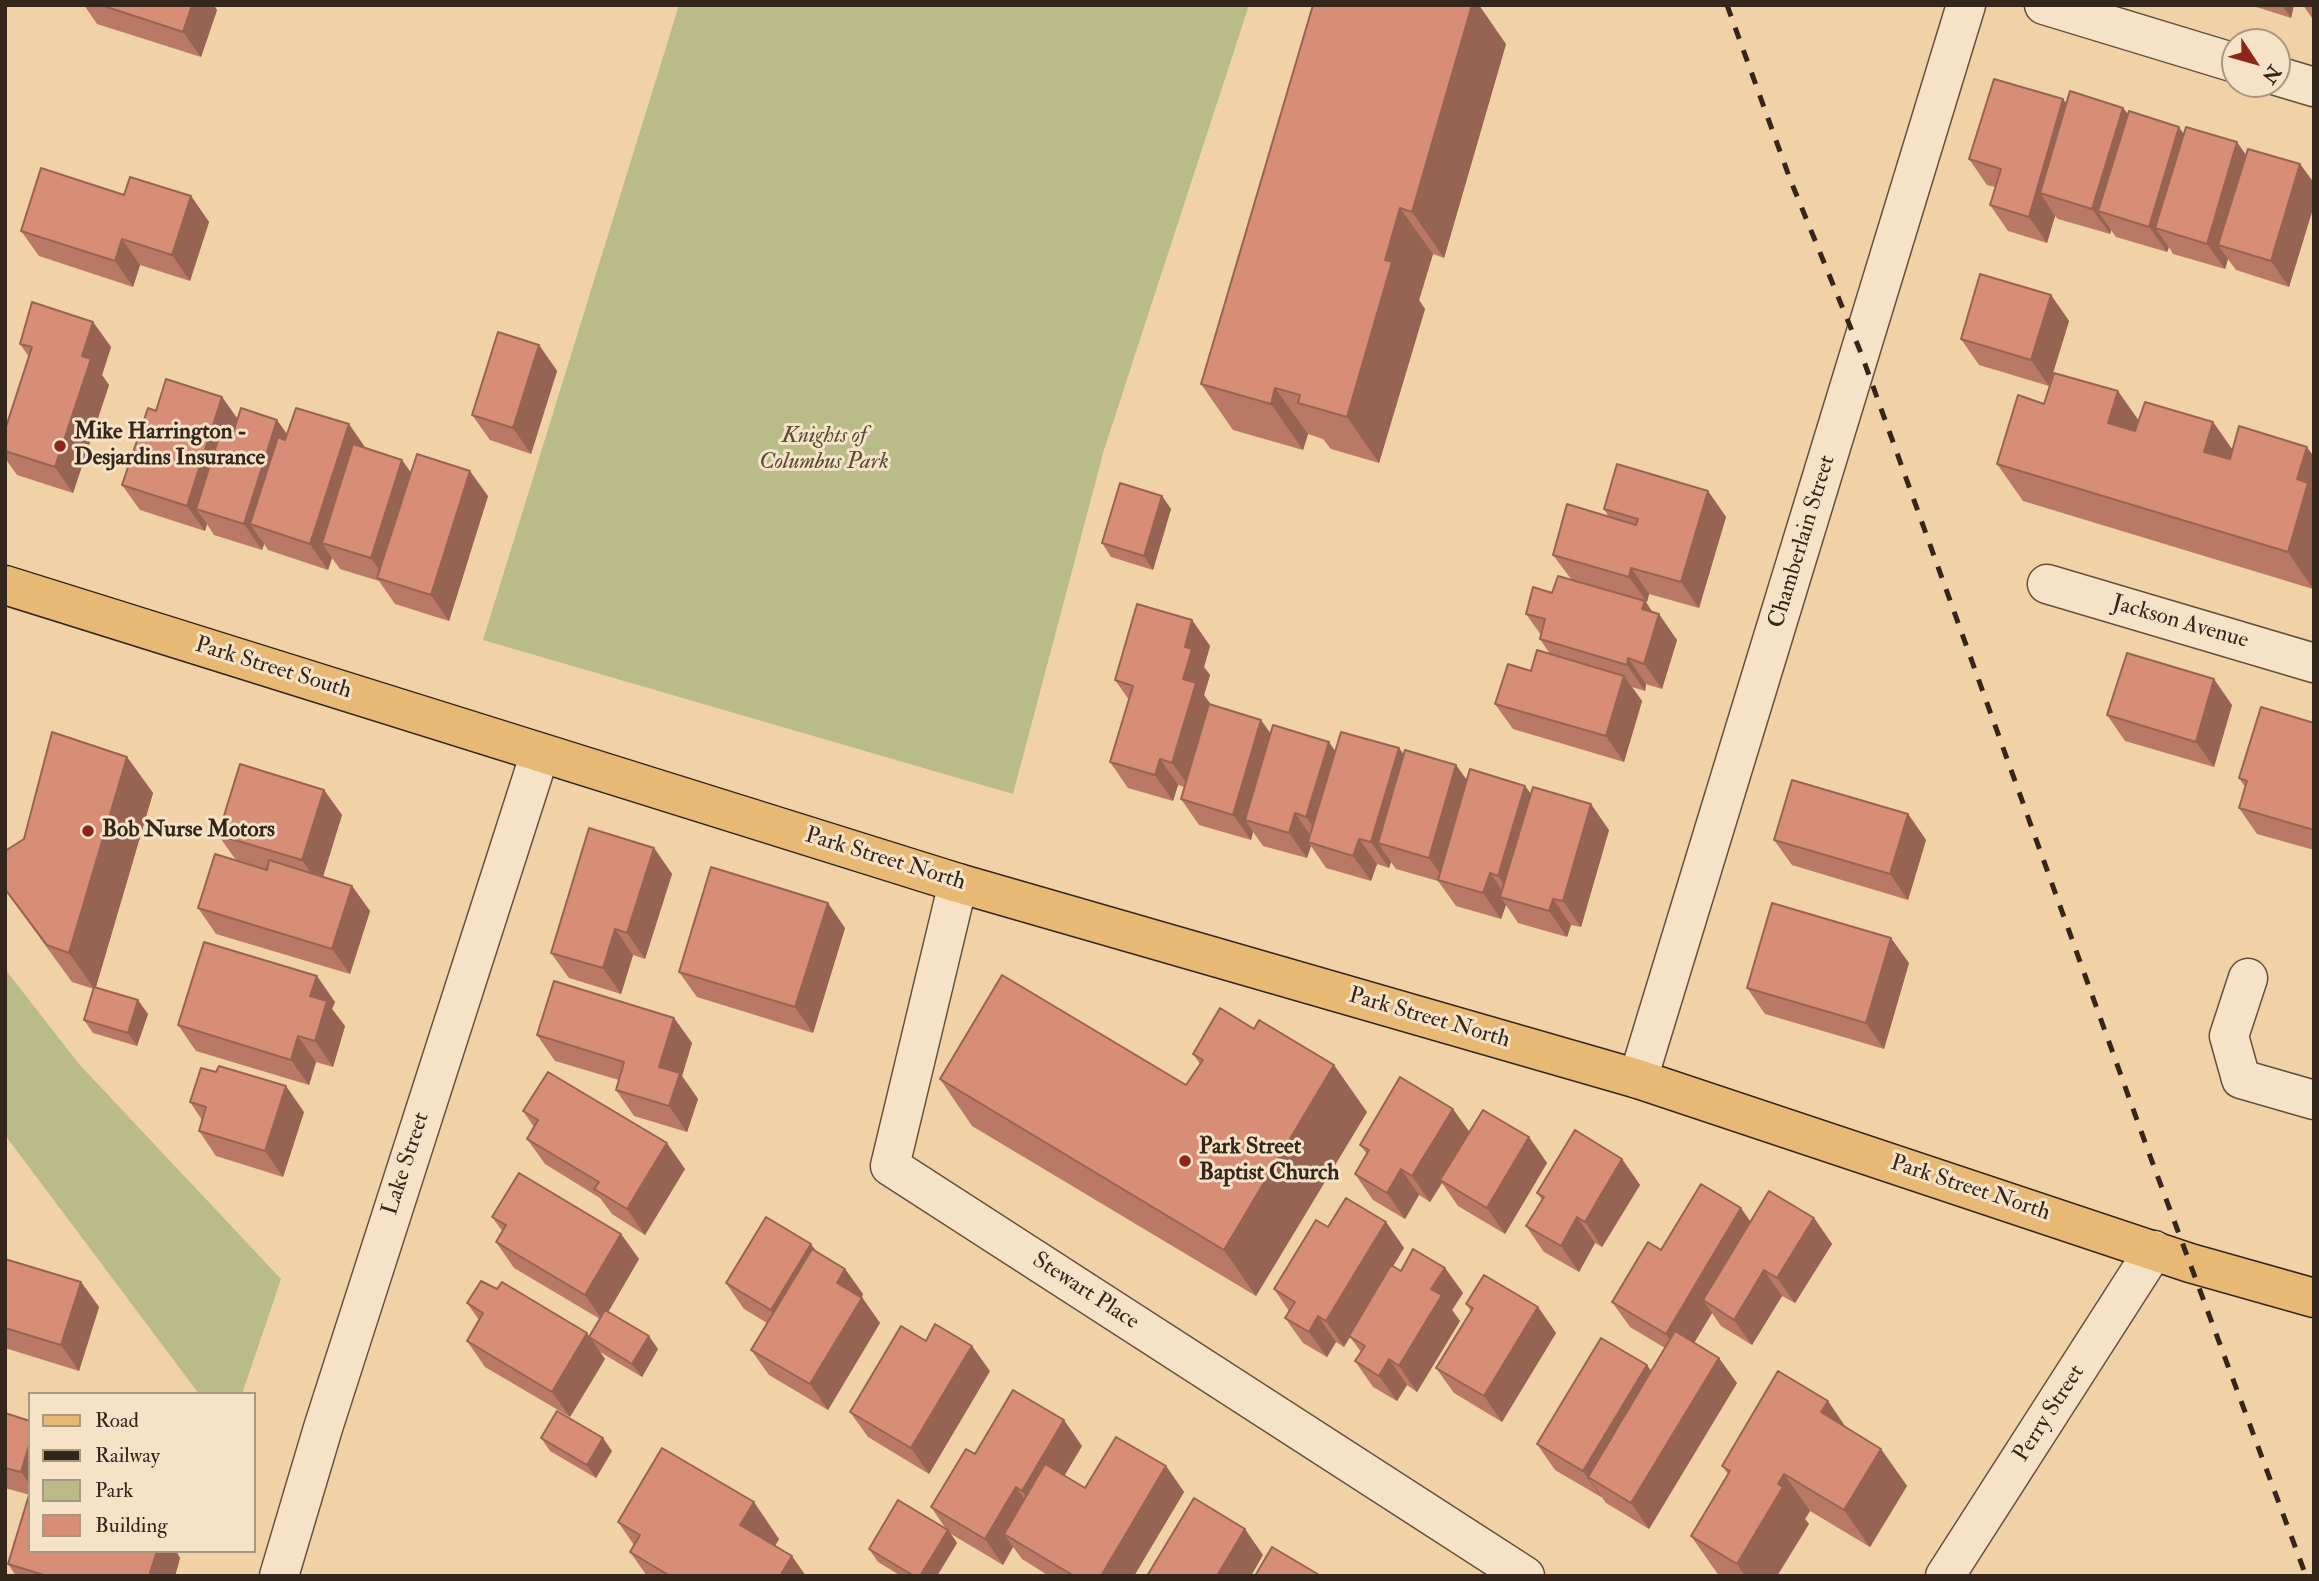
<!DOCTYPE html>
<style>
body{margin:0}
#map{position:relative;width:2319px;height:1581px;overflow:hidden;background:#f1d2a7;font-family:"IM FELL Double Pica",serif}
canvas{display:block}
.frame{position:absolute;inset:0;border:7px solid #35261c;pointer-events:none}
.legend{position:absolute;left:28px;top:1392px;width:228px;height:161px;box-sizing:border-box;background:#f6e2c6;border:2px solid #a99782;margin:0;padding:9px 12px;list-style:none;font-size:21px;color:#35261c}
.legend li{display:flex;align-items:center;gap:14px;height:35px}
.legend b{width:35px;border:2px solid #a99782}
.north{position:absolute;left:2221px;top:28px;width:70px;height:70px;box-sizing:border-box;background:#f6e2c6;border:2px solid #a99782;border-radius:50%;rotate:126deg;font-size:19px;font-weight:700;line-height:28px;text-align:center;color:#35261c}
.north::after{content:'';display:block;margin:auto;width:24px;height:32px;background:#8f2418;clip-path:polygon(50% 0,100% 100%,50% 72%,0 100%)}
</style>
<div id="map">
<canvas width="2319" height="1581"></canvas>
<div class="frame"></div>
<ul class="legend">
<li><b style="height:9px;background:#e8b974"></b>Road</li>
<li><b style="height:9px;background:#35261c"></b>Railway</li>
<li><b style="height:19px;background:#b9bc88"></b>Park</li>
<li><b style="height:19px;background:#d88d77"></b>Building</li>
</ul>
<div class="north">N</div>
</div>
<script>
const context = document.querySelector('canvas').getContext('2d');
context.lineJoin = 'round';
function paint(path, color) { context.fillStyle = color; context.fill(path, 'evenodd'); }
const shape = rows => new Path2D(rows.map(r => 'M' + r).join(''));
function trace(path, color, width, dash) { context.strokeStyle = color; context.lineWidth = width; context.lineCap = dash ? 'butt' : 'round'; context.setLineDash(dash || []); context.stroke(path); }
function write(font, color, halo, rows, align = 'center') {
  context.font = font + ' "IM FELL Double Pica",serif'; context.lineWidth = 6; context.setLineDash([]); context.textBaseline = 'middle'; context.strokeStyle = halo; context.fillStyle = color; for (const [text, x, y, turn = 0] of rows) {
    context.save(); context.translate(x, y); context.rotate((+turn || 0) * Math.PI / 180); context.textAlign = isNaN(turn) ? turn : align; if (halo) context.strokeText(text, 0, 0); context.fillText(text, 0, 0); context.restore();
  }
}
const green = shape([
 [679,5,1249,5,1104,450,1013,794,483,640],
 [5,969,79,1064,281,1279,242,1394,199,1394,5,1135]
]);
const minor = shape([
 [2044,5,2235,63],
 [2277,76,2314,87],
 [2047,584,2314,663],
 [958,883,890,1166,1525,1576],
 [2248,978,2229,1036,2241,1079,2314,1100],
 [1638,1079,1966,5],
 [279,1576,323,1428,540,753],
 [1945,1576,2154,1250]
]);
const major = shape([
 [5,585,958,883,1638,1079,2190,1263,2314,1298]
]);
const rail = shape([
 [1727,5,1790,179,1861,353,2150,1156,2306,1576]
]);
const wall = shape([
 [84,5,101,5,217,10,201,57,97,24],
 [2250,5,2294,5,2291,18],
 [2303,5,2314,5,2314,21],
 [1506,44,1444,258,1433,254,1419,300,1425,309,1379,463,1331,449,1323,439,1308,434,1303,450,1233,430,1201,384],
 [2063,99,2067,104,2123,108,2128,114,2246,155,2300,164,2314,183,2314,205,2289,287,2236,270,2228,259,2225,269,2173,254,2169,247,2167,252,2116,237,2111,230,2110,234,2058,219,2055,216,2047,243,2008,231,1990,205,1995,187,1987,185,1969,159],
 [124,195,191,196,209,222,190,281,140,265,133,287,39,256,21,231],
 [2051,295,2069,321,2049,386,1979,365,1961,339],
 [93,322,111,347,102,375,109,385,73,493,17,475,5,458,5,430,29,357,20,344],
 [539,345,557,371,531,454,490,440,472,415],
 [222,397,238,419,277,420,287,434,366,448,411,472,488,496,449,621,395,604,379,581,340,569,332,558,328,570,268,550,264,544,262,550,214,535,207,524,205,531,140,510,122,485,156,411],
 [2044,404,2138,421,2213,422,2232,449,2313,589,2023,501,1997,464],
 [1708,491,1726,517,1699,608,1649,594,1647,602,1646,602,1653,613,1677,640,1662,689,1646,684,1645,691,1632,687,1642,701,1624,762,1513,729,1495,704,1550,654,1540,639,1541,635,1526,614,1571,579,1553,555,1609,517,1604,509],
 [1162,496,1171,509,1153,570,1111,557,1102,543],
 [1192,620,1210,646,1204,667,1210,675,1204,695,1211,705,1271,734,1335,751,1399,748,1404,755,1456,765,1467,780,1525,786,1531,794,1609,830,1581,927,1571,925,1567,937,1518,923,1506,905,1501,919,1456,906,1438,881,1396,869,1391,862,1389,868,1377,864,1371,881,1326,868,1311,846,1307,858,1263,846,1253,832,1251,840,1199,825,1181,799,1184,787,1178,785,1173,801,1128,788,1110,762,1129,700,1115,680],
 [2232,705,2214,767,2125,741,2107,715],
 [2314,723,2314,850,2257,834,2239,808,2245,787,2239,778],
 [127,757,153,793,96,987,148,1014,137,1046,93,1033,84,1020,94,989,72,982,5,890,5,851,24,839],
 [324,790,342,815,323,877,352,886,370,911,350,974,216,934,198,908,236,860,218,835],
 [1908,814,1926,840,1908,900,1792,865,1774,840],
 [654,848,672,874,645,959,633,955,621,994,569,978,551,953],
 [845,928,813,1033,697,997,679,972],
 [1909,963,1884,1049,1765,1014,1747,988],
 [335,1002,332,1009,345,1026,333,1067,316,1062,309,1085,196,1051,178,1025],
 [674,1018,692,1043,682,1076,698,1099,687,1132,634,1116,616,1090,619,1080,555,1061,537,1035],
 [1254,1029,1367,1112,1256,1296,972,1126,940,1079,1186,1085,1200,1064,1193,1054],
 [190,1102,304,1112,283,1177,216,1156,199,1131,202,1120],
 [523,1111,685,1169,645,1235,612,1214,600,1198,545,1164,527,1139,534,1127],
 [1469,1132,1529,1137,1547,1163,1505,1234,1458,1206,1442,1183,1430,1202,1419,1195,1405,1219,1373,1200,1355,1174,1367,1154,1360,1145],
 [1622,1159,1640,1185,1602,1247,1595,1243,1579,1272,1544,1252,1526,1226,1542,1200,1537,1193],
 [492,1217,621,1234,639,1259,608,1312,658,1349,642,1377,600,1352,605,1359,570,1417,485,1367,467,1341,479,1320,467,1303,497,1289,590,1337,600,1319,514,1268,496,1242,503,1232],
 [1814,1218,1832,1244,1795,1303,1782,1296,1752,1345,1721,1326,1712,1313,1694,1342,1737,1383,1649,1529,1606,1503,1601,1496,1601,1497,1555,1470,1537,1444,1647,1365,1651,1371,1665,1348,1630,1327,1612,1302,1661,1250,1750,1221],
 [1386,1222,1404,1248,1393,1266,1401,1271,1445,1268,1463,1293,1452,1310,1460,1321,1417,1392,1407,1385,1397,1401,1373,1387,1355,1361,1361,1352,1350,1337,1344,1347,1336,1342,1327,1357,1303,1343,1285,1318,1289,1311,1274,1289,1328,1227],
 [816,1251,845,1269,863,1294,862,1297,880,1323,828,1410,769,1375,751,1350,767,1323,744,1309,726,1283],
 [5,1259,81,1282,99,1307,79,1371,5,1348],
 [1466,1304,1538,1307,1556,1333,1502,1422,1454,1393,1436,1368,1471,1311],
 [926,1341,990,1371,929,1474,868,1437,850,1412],
 [1828,1401,1846,1428,1881,1449,1907,1486,1870,1547,1810,1511,1805,1519,1809,1524,1777,1576,1721,1576,1717,1573,1691,1536,1728,1474,1722,1466],
 [5,1413,30,1421,30,1495,5,1488],
 [541,1438,612,1451,596,1478,550,1451],
 [1082,1446,1064,1476,1085,1488,1166,1466,1184,1492,1134,1576,1049,1576,1022,1559,1013,1547,1003,1565,951,1534,957,1543,937,1576,901,1576,878,1562,869,1549,946,1529,931,1507,975,1454],
 [618,1522,779,1539,775,1546,806,1576,647,1576,630,1552,634,1545],
 [30,1551,176,1551,180,1558,175,1576,16,1576,8,1564]
]);
const shadedWall = shape([
 [192,5,214,5,217,10,201,57,183,32],
 [1472,5,1479,5,1506,44,1444,258,1412,212],
 [2282,5,2294,5,2291,18],
 [2063,99,2081,125,2040,193,2055,216,2047,243,2029,217],
 [2123,108,2141,133,2098,211,2111,230,2110,234,2092,209],
 [2179,127,2197,153,2155,228,2169,247,2167,252,2149,227],
 [2237,142,2255,168,2218,245,2228,259,2225,269,2207,244],
 [2300,164,2314,183,2314,205,2289,287,2271,261],
 [191,196,209,222,190,281,172,255],
 [1400,208,1433,254,1419,300,1425,309,1379,463,1347,417,1385,260],
 [122,239,140,265,133,287,115,261],
 [2051,295,2069,321,2049,386,2031,360],
 [93,322,111,347,102,375,109,385,73,493,55,467,82,356],
 [539,345,557,371,531,454,513,428],
 [1275,388,1308,434,1303,450,1271,404],
 [2118,391,2144,428,2134,460,2108,423],
 [222,397,240,423,196,509,207,524,205,531,187,506],
 [277,420,295,446,250,524,264,544,262,550,244,524],
 [2213,422,2239,459,2230,489,2204,452],
 [349,424,367,450,322,543,332,558,328,570,310,544],
 [2307,447,2314,457,2313,589,2288,552,2297,479],
 [402,460,420,485,387,581,371,558],
 [470,471,488,496,449,621,431,595],
 [1708,491,1726,517,1699,608,1681,582],
 [1162,496,1171,509,1153,570,1144,556],
 [1631,568,1649,594,1647,602,1629,577],
 [1645,601,1657,619,1659,614,1677,640,1662,689,1644,664,1642,609],
 [1192,620,1210,646,1204,667,1210,675,1204,695,1214,709,1190,788,1172,763,1183,679,1185,647],
 [1628,658,1646,684,1645,691,1627,665],
 [1624,676,1642,701,1624,762,1606,736],
 [2214,679,2232,705,2214,767,2196,742],
 [1261,720,1279,745,1245,820,1253,832,1251,840,1233,815],
 [1329,742,1347,768,1324,842,1306,817],
 [1399,748,1417,774,1378,843,1391,862,1389,868,1371,842],
 [127,757,153,793,95,990,69,953],
 [1160,759,1178,785,1173,801,1155,775],
 [1456,765,1474,791,1447,883,1429,858],
 [1525,786,1543,811,1516,902,1498,876],
 [324,790,342,815,320,886,302,860],
 [1591,804,1609,830,1581,927,1563,901],
 [1295,813,1313,839,1308,842,1311,846,1307,858,1289,833],
 [1908,814,1926,840,1908,900,1890,874],
 [1359,839,1377,864,1371,881,1353,856],
 [654,848,672,874,645,959,627,933],
 [1490,873,1508,899,1500,897,1506,905,1501,919,1483,893],
 [352,886,370,911,350,974,332,949],
 [1553,899,1571,925,1567,937,1549,911],
 [828,903,845,928,813,1033,795,1007],
 [615,929,633,955,621,994,603,968],
 [1891,938,1909,963,1884,1049,1866,1023],
 [317,976,335,1002,332,1009,345,1026,333,1067,315,1041,310,996],
 [138,1000,148,1014,137,1046,128,1033],
 [674,1018,692,1043,682,1076,698,1099,687,1132,669,1106,659,1067],
 [298,1036,316,1062,309,1085,291,1060],
 [1334,1065,1367,1112,1256,1296,1224,1250],
 [286,1086,304,1112,283,1177,265,1151],
 [1453,1109,1471,1134,1440,1180,1442,1183,1430,1202,1412,1176],
 [1529,1137,1547,1163,1505,1234,1487,1208],
 [667,1143,685,1169,645,1235,627,1209],
 [1622,1159,1640,1185,1602,1247,1585,1222],
 [1401,1169,1419,1195,1405,1219,1387,1193],
 [1741,1208,1759,1234,1703,1300,1712,1313,1684,1360,1666,1334],
 [1577,1217,1595,1243,1579,1272,1561,1246],
 [1814,1218,1832,1244,1795,1303,1777,1278],
 [1386,1222,1404,1248,1344,1347,1326,1321],
 [621,1234,639,1259,603,1321,585,1295],
 [811,1244,829,1269,789,1336,771,1310],
 [1445,1268,1463,1293,1452,1310,1460,1321,1417,1392,1399,1366,1431,1289],
 [845,1269,863,1294,857,1306,862,1298,880,1323,828,1410,810,1384,837,1283],
 [1764,1270,1782,1296,1752,1345,1734,1320],
 [81,1282,99,1307,79,1371,61,1345],
 [1538,1307,1556,1333,1502,1422,1484,1396],
 [1318,1316,1336,1342,1327,1357,1309,1332],
 [587,1333,605,1359,570,1417,552,1392],
 [649,1336,658,1349,642,1377,632,1364],
 [972,1346,990,1371,929,1474,911,1448],
 [1719,1358,1737,1383,1649,1529,1631,1503],
 [1389,1359,1407,1385,1397,1401,1379,1376],
 [1647,1365,1665,1391,1588,1477,1601,1496,1601,1497,1583,1471],
 [1828,1401,1853,1438,1821,1412],
 [1064,1420,1082,1446,1040,1517,1022,1491],
 [603,1438,612,1451,596,1478,587,1465],
 [30,1442,30,1485,21,1472],
 [1881,1449,1907,1486,1870,1547,1844,1510],
 [1166,1466,1184,1492,1134,1576,1101,1576],
 [1784,1474,1810,1511,1805,1519,1809,1524,1777,1576,1745,1576,1737,1564],
 [1016,1487,1034,1513,1004,1534,1013,1547,1003,1565,985,1539],
 [754,1502,779,1539,765,1562,740,1525],
 [1245,1529,1263,1555,1251,1576,1217,1576],
 [948,1530,957,1543,937,1576,920,1576],
 [157,1551,176,1551,180,1558,175,1576,149,1576],
 [792,1556,806,1576,780,1576]
]);
const building = shape([
 [101,5,192,5,183,32,101,5],
 [1313,5,1472,5,1412,212,1400,208,1385,260,1392,262,1347,417,1298,403,1300,395,1275,388,1271,404,1201,384,1313,5],
 [1994,79,2063,99,2029,217,1990,205,2001,169,1969,159,1994,79],
 [2070,91,2123,108,2092,209,2040,193,2070,91],
 [2129,111,2179,127,2149,227,2098,211,2129,111],
 [2186,127,2237,142,2207,244,2155,228,2186,127],
 [2248,149,2300,164,2271,261,2218,245,2248,149],
 [41,168,124,195,130,177,191,196,172,255,122,239,115,261,21,231,41,168],
 [1980,274,2051,295,2031,360,1961,339,1980,274],
 [32,302,93,322,82,356,91,359,55,467,5,451,5,430,32,347,20,344,32,302],
 [498,332,539,345,513,428,472,415,498,332],
 [2054,373,2118,391,2108,423,2135,431,2145,402,2213,422,2204,452,2230,459,2239,426,2307,447,2297,479,2308,483,2288,552,1997,464,2018,395,2044,404,2054,373],
 [166,379,222,397,187,506,122,485,148,408,156,411,166,379],
 [241,408,277,420,244,524,196,509,219,437,231,440,241,408],
 [296,408,349,424,310,544,250,524,278,437,285,440,296,408],
 [353,444,402,460,371,558,322,543,353,444],
 [417,454,470,471,431,595,377,578,417,454],
 [1617,464,1708,491,1681,582,1631,568,1629,577,1553,555,1567,504,1636,525,1638,519,1604,509,1617,464],
 [1120,483,1162,496,1144,556,1102,543,1120,483],
 [1558,576,1645,601,1642,609,1659,614,1644,664,1628,658,1627,665,1540,639,1545,619,1526,614,1533,587,1552,593,1558,576],
 [1137,604,1192,620,1185,647,1192,649,1183,679,1196,683,1172,763,1160,759,1155,775,1110,762,1133,686,1115,680,1137,604],
 [1537,650,1624,676,1606,736,1495,704,1508,664,1531,671,1537,650],
 [2127,653,2214,679,2196,742,2107,715,2127,653],
 [1209,704,1261,720,1233,815,1181,799,1209,704],
 [2261,707,2314,723,2314,830,2239,808,2247,781,2239,778,2261,707],
 [1273,725,1329,742,1306,817,1295,813,1289,833,1245,820,1273,725],
 [52,732,127,757,69,953,47,945,5,889,5,851,24,839,52,732],
 [1341,732,1399,748,1371,842,1359,839,1353,856,1308,842,1341,732],
 [1405,750,1456,765,1429,858,1378,843,1405,750],
 [240,764,324,790,302,860,218,835,240,764],
 [1470,769,1525,786,1498,876,1490,873,1483,893,1438,880,1470,769],
 [1792,780,1908,814,1890,874,1774,840,1792,780],
 [1533,787,1591,804,1563,901,1553,899,1549,911,1500,897,1533,787],
 [589,828,654,848,627,933,615,929,603,968,551,953,589,828],
 [215,854,267,870,269,860,352,886,332,949,198,908,215,854],
 [711,867,828,903,795,1007,679,972,711,867],
 [1772,903,1891,938,1866,1023,1747,988,1772,903],
 [204,942,317,976,310,996,327,1001,315,1041,298,1036,291,1060,178,1025,204,942],
 [1002,975,1186,1085,1203,1060,1193,1054,1220,1008,1254,1029,1259,1020,1334,1065,1224,1250,940,1079,1002,975],
 [554,981,674,1018,659,1067,680,1073,669,1106,616,1090,624,1062,537,1035,554,981],
 [94,987,138,1000,128,1033,84,1020,94,987],
 [219,1066,286,1086,265,1151,199,1131,206,1107,190,1102,201,1068,216,1072,219,1066],
 [548,1072,667,1143,627,1209,594,1189,599,1182,527,1139,538,1120,523,1111,548,1072],
 [1400,1077,1453,1109,1412,1176,1401,1169,1387,1193,1355,1174,1369,1150,1360,1145,1400,1077],
 [1483,1110,1529,1137,1487,1208,1440,1180,1483,1110],
 [1575,1130,1622,1159,1585,1222,1577,1217,1561,1246,1526,1226,1544,1197,1537,1193,1575,1130],
 [519,1173,621,1234,585,1295,496,1242,506,1225,492,1217,519,1173],
 [1701,1184,1741,1208,1666,1334,1612,1302,1648,1242,1661,1250,1701,1184],
 [1769,1191,1814,1218,1777,1278,1764,1270,1734,1320,1703,1300,1769,1191],
 [1346,1198,1386,1222,1326,1321,1318,1316,1309,1332,1285,1318,1295,1302,1274,1289,1316,1220,1328,1227,1346,1198],
 [766,1217,811,1244,771,1310,726,1283,766,1217],
 [812,1249,845,1269,837,1283,862,1298,810,1384,751,1350,812,1249],
 [1413,1249,1445,1268,1431,1289,1442,1295,1399,1366,1389,1359,1379,1376,1355,1361,1365,1346,1349,1336,1391,1265,1401,1271,1413,1249],
 [5,1259,81,1282,61,1345,5,1328,5,1259],
 [1484,1275,1538,1307,1484,1396,1436,1368,1473,1308,1466,1304,1484,1275],
 [481,1281,497,1289,502,1282,587,1333,552,1392,467,1341,483,1313,467,1303,481,1281],
 [605,1310,649,1336,632,1364,589,1337,605,1310],
 [935,1324,972,1346,911,1448,850,1412,901,1326,926,1341,935,1324],
 [1675,1331,1719,1358,1631,1503,1588,1477,1675,1331],
 [1601,1338,1647,1365,1583,1471,1537,1444,1601,1338],
 [1778,1371,1828,1401,1821,1412,1881,1449,1844,1510,1784,1474,1778,1484,1783,1487,1737,1564,1691,1536,1730,1471,1722,1466,1778,1371],
 [1013,1390,1064,1420,1022,1491,1016,1487,985,1539,931,1507,966,1449,975,1454,1013,1390],
 [557,1411,603,1438,587,1465,541,1438,557,1411],
 [5,1413,30,1421,30,1442,21,1472,5,1468,5,1413],
 [1116,1437,1166,1466,1101,1576,1074,1576,1004,1534,1045,1464,1085,1488,1116,1437],
 [662,1448,754,1502,740,1525,792,1556,780,1576,670,1576,630,1552,640,1535,618,1522,662,1448],
 [29,1495,30,1495,30,1551,157,1551,149,1576,47,1576,8,1564,29,1495],
 [1194,1498,1245,1529,1217,1576,1147,1576,1194,1498],
 [898,1500,948,1530,920,1576,914,1576,869,1549,898,1500],
 [1272,1547,1321,1576,1255,1576,1272,1547]
]);
const markers = [
 [60,446,7,"#8f2418"],
 [88,831,7,"#8f2418"],
 [1185,1161,7,"#8f2418"]
];
const poiNames = [
 ["Mike Harrington -",74,433],
 ["Desjardins Insurance",74,459],
 ["Bob Nurse Motors",102,831],
 ["Park Street",1199,1148],
 ["Baptist Church",1199,1174]
];
const parkNames = [
 ["Knights of",824,437],
 ["Columbus Park",824,463]
];
const streetNames = [
 ["Chamberlain Street",1803,542,-73],
 ["Jackson Avenue",2180,623,16],
 ["Park Street South",273,669,17],
 ["Park Street North",885,860,17],
 ["Park Street North",1429,1019,16],
 ["Lake Street",407,1164,-72],
 ["Park Street North",1970,1189,18],
 ["Stewart Place",1085,1292,33],
 ["Perry Street",2050,1414,-57]
];
paint(green, '#b9bc88');
trace(minor, '#64513f', 41);
trace(major, '#35261c', 41);
trace(minor, '#f6e2c6', 38);
trace(major, '#e8b974', 38);
trace(rail, '#35261c', 5, [12, 12]);
paint(wall, '#ba7966');
paint(shadedWall, '#976353');
paint(building, '#d88d77');
trace(building, '#976353', 2);
for (const [x, y, r, color] of markers) { const dot = new Path2D(); dot.arc(x, y, r, 0, 2 * Math.PI); context.fillStyle = color; context.fill(dot); trace(dot, '#f6e2c6', 2.5); }
write('bold 23px', '#35261c', '#f6e2c6', poiNames, 'left');
write('italic 23px', '#564c37', '#f6e2c6', parkNames);
write('23px', '#35261c', '#f6e2c6', streetNames);
</script>
